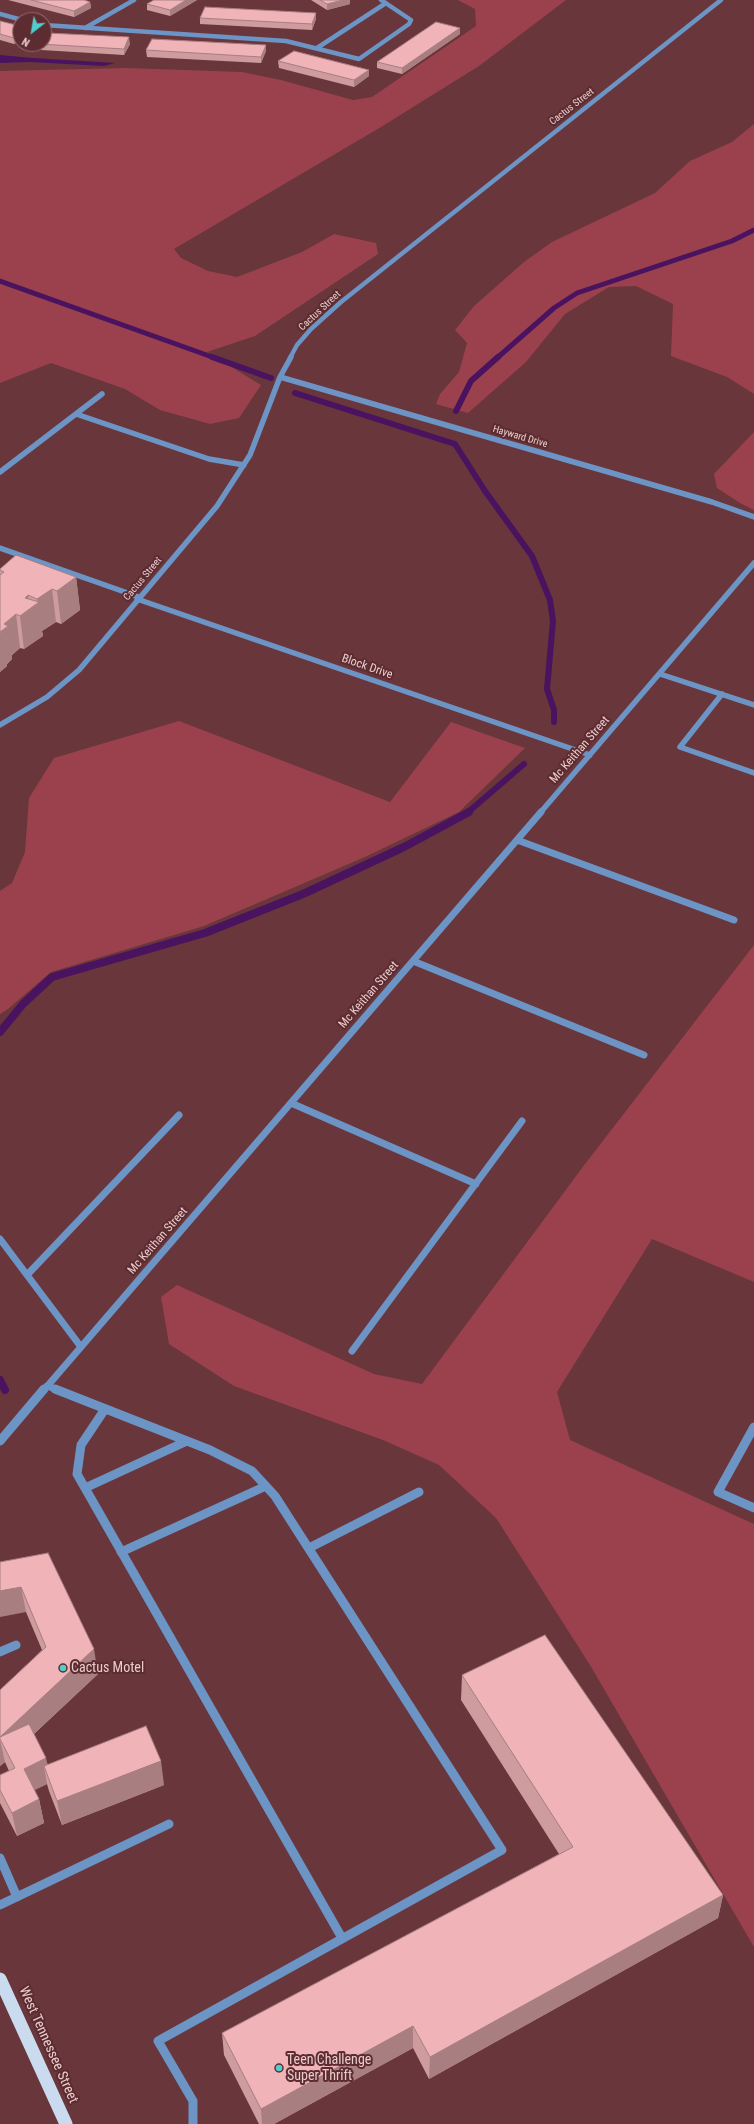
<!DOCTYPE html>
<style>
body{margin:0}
#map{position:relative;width:754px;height:2124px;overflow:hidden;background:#68363b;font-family:"Roboto Condensed",sans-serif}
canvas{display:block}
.north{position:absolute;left:12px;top:12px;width:40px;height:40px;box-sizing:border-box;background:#5c2c31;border:1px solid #956c6f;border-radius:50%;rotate:211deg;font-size:11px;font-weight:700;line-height:16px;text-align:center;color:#ebcccd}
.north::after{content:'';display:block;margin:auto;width:14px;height:18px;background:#52cdcc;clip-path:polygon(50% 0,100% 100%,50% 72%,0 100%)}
</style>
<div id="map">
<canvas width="754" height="2124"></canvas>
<div class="north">N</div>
</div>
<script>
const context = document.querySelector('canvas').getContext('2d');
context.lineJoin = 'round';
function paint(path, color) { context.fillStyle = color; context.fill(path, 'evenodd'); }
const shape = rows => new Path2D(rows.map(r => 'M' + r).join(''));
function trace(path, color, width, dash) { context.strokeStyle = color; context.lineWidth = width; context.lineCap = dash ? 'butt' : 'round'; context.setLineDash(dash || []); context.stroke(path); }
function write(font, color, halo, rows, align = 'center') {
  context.font = font + ' "Roboto Condensed",sans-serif'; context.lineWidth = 4; context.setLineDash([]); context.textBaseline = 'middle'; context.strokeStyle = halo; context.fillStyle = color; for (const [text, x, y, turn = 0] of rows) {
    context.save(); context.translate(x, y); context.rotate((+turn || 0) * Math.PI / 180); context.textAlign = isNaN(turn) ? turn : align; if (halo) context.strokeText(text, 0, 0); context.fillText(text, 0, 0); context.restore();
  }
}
const green = shape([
 [458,0,566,0,479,66,381,127,174,249,181,258,208,271,237,277,302,252,334,234,376,243,378,254,255,336,207,352,261,385,239,418,210,424,160,410,125,389,51,363,0,383,0,71,126,68,242,72,281,80,353,100,372,97,476,26,475,9],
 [754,124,754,394,727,377,671,356,673,304,636,286,609,287,565,314,526,362,468,413,436,404,440,394,459,372,467,343,455,330,474,306,524,262,552,242,655,193,690,161,732,142],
 [754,432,754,510,740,503,717,488,714,474],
 [179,721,390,802,451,722,525,748,459,812,365,857,204,926,51,972,8,1009,0,1014,0,891,12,883,25,852,29,798,54,758],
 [754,945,754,1282,652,1239,557,1392,570,1440,754,1524,754,1947,590,1665,496,1518,439,1465,383,1440,234,1386,169,1344,161,1297,177,1285,374,1374,422,1384,585,1164]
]);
const water = shape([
 [0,55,33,58,115,63,104,66,30,62,0,63]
]);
const streamFar2 = shape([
 [0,281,215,358],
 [497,358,554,308,577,293,732,241,754,230]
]);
const streamFar1 = shape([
 [212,357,271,378],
 [295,393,455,444,485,491,532,556,550,600,553,621,547,689,554,710,554,722],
 [456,411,471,381,498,357],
 [467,813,524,764]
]);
const stream = shape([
 [0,1032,23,1004,52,977,205,933,303,894,404,847,469,812],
 [0,1380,5,1390]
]);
const minorFar3 = shape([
 [0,14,22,20],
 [44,25,286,41,359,59,409,24,411,20,381,0],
 [85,28,134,0],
 [317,48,386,3],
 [290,358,297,345,311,329,341,302,721,0]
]);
const minorFar2 = shape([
 [280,377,712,502,754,517],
 [76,414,209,459,244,465],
 [0,472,102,394],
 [0,548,139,597],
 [137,599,590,755],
 [660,674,754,705],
 [722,694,680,747,754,773],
 [0,725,47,697,79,670,217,506,250,455,280,377,291,357],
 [540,813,754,563]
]);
const minorFar1 = shape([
 [517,840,734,920],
 [413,961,644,1055],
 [291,1103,476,1184],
 [0,1239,81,1347],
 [27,1275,179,1115],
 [352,1351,522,1121],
 [47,1386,58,1390],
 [44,1390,541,812]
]);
const minor = shape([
 [55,1389,210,1450,252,1471,275,1496,502,1850,158,2041,193,2101,193,2124],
 [105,1409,81,1445,77,1474,342,1938],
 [754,1427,718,1492,754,1508],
 [0,1441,44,1389],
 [85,1488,187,1441],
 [309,1548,419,1492],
 [121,1552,266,1486],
 [0,1652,16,1645],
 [0,1858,17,1897],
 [0,1905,169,1824]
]);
const major = shape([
 [0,1979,66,2124]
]);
const wall = shape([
 [8,0,84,0,90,2,91,8,74,17],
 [154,0,197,0,170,16,147,10,147,4],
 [311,0,350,0,350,4,327,10],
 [316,13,316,19,312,30,200,24,200,18],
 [0,21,20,26,20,41,14,44,0,40],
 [460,34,402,74,377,68,377,62],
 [40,44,130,44,124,55,41,50],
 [266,45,266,51,261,63,147,57,146,50],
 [278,61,369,76,354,87,279,68],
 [0,569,76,577,80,610,61,624,56,622,42,631,43,636,24,649,20,648,12,655,12,659,7,664,7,666,0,672],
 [0,1562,98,1674,34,1734,48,1765,164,1785,62,1825,49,1791,47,1784,34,1790,39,1799,44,1823,17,1836,0,1803,0,1775,9,1771,5,1762,0,1766,0,1690,42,1650,26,1612],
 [462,1675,723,1895,718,1918,429,2079,413,2048,274,2124,259,2124,224,2055,222,2033,559,1854,461,1700]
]);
const shadedWall = shape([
 [186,0,197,0,170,16,170,10],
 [343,0,350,0,350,4,327,10,327,4],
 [90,2,91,8,74,17,74,11],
 [316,13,316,19,312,30,312,24],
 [460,28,460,34,402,74,402,68],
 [20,34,20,41,14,44,14,38],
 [129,37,130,44,124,55,124,49],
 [266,45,266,51,261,63,261,57],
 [369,70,369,76,354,87,354,80],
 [76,577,80,610,61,624,57,591],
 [52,589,56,622,42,631,43,636,24,649,20,616,25,598,28,595,30,609,38,603,37,599],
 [16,614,20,648,12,655,12,659,7,664,7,666,0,672,0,632,4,624],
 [21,1587,26,1612,0,1617,0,1591],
 [94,1649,98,1674,9,1757,0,1737],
 [0,1740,5,1762,0,1766],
 [46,1758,51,1782,44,1766,47,1784,29,1793,24,1769],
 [161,1761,164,1785,62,1825,57,1801],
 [39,1799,44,1823,17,1836,12,1813],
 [723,1895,718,1918,429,2079,430,2057],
 [413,2026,413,2048,274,2124,262,2124,261,2109]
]);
const building = shape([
 [31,0,84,0,90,2,74,11,31,0],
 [154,0,186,0,170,10,147,4,154,0],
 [320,0,343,0,327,4,320,0],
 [205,7,316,13,312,24,200,18,205,7],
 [0,21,20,26,20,34,14,38,0,34,0,21],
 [436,22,460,28,402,68,377,62,436,22],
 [47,33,129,37,124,49,40,44,44,44,44,38,47,33],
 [152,39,266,45,261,57,146,50,152,39],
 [294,51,369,70,354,80,278,61,294,51],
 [16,555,76,577,57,591,52,589,37,599,28,595,25,598,39,602,20,616,16,614,4,624,8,626,0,632,2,633,0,634,0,575,4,572,0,570,0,569,16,555],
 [48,1553,94,1649,0,1737,0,1690,46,1647,21,1587,0,1591,0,1562,48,1553],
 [545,1635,723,1895,430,2057,413,2026,261,2109,222,2033,573,1847,462,1675,545,1635],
 [29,1724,46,1758,24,1769,39,1799,12,1813,0,1790,0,1775,15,1768,0,1739,0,1737,29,1724],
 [146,1726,161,1761,57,1801,44,1766,146,1726]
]);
const markers = [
 [63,1668,4,"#52cdcc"],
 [279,2068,4,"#52cdcc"]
];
const farStreetnames = [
 ["Cactus Street",572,107,-38],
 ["Cactus Street",320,311,-43],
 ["Hayward Drive",520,437,16],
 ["Cactus Street",143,579,-50]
];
const streetNames = [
 ["Block Drive",367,667,19],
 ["Mc Keithan Street",580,750,-49],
 ["Mc Keithan Street",369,995,-49],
 ["Mc Keithan Street",158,1241,-49]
];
const nearPoinames = [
 ["Cactus Motel",71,1668],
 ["Teen Challenge",287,2060],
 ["Super Thrift",287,2076]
];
const nearStreetnames = [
 ["West Tennessee Street",48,2045,66]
];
paint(green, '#9b414d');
paint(water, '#4a1360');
trace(streamFar2, '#4a1360', 5);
trace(streamFar1, '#4a1360', 6);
trace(stream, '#4a1360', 8);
trace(minorFar3, '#6c94c5', 4.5);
trace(minorFar2, '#6c94c5', 5.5);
trace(minorFar1, '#6c94c5', 7);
trace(minor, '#6c94c5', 9);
trace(major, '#cbdbef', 13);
paint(wall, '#ce9b9e');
paint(shadedWall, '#a87e81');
paint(building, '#f0b4b8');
trace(building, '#a87e81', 1);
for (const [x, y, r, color] of markers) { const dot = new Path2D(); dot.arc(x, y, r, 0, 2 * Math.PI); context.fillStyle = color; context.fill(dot); trace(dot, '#5c2c31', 1.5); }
write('10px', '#ebcccd', '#5c2c31', farStreetnames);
write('12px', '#ebcccd', '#5c2c31', streetNames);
write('14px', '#ebcccd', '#5c2c31', nearPoinames, 'left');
write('14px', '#ebcccd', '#5c2c31', nearStreetnames);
</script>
